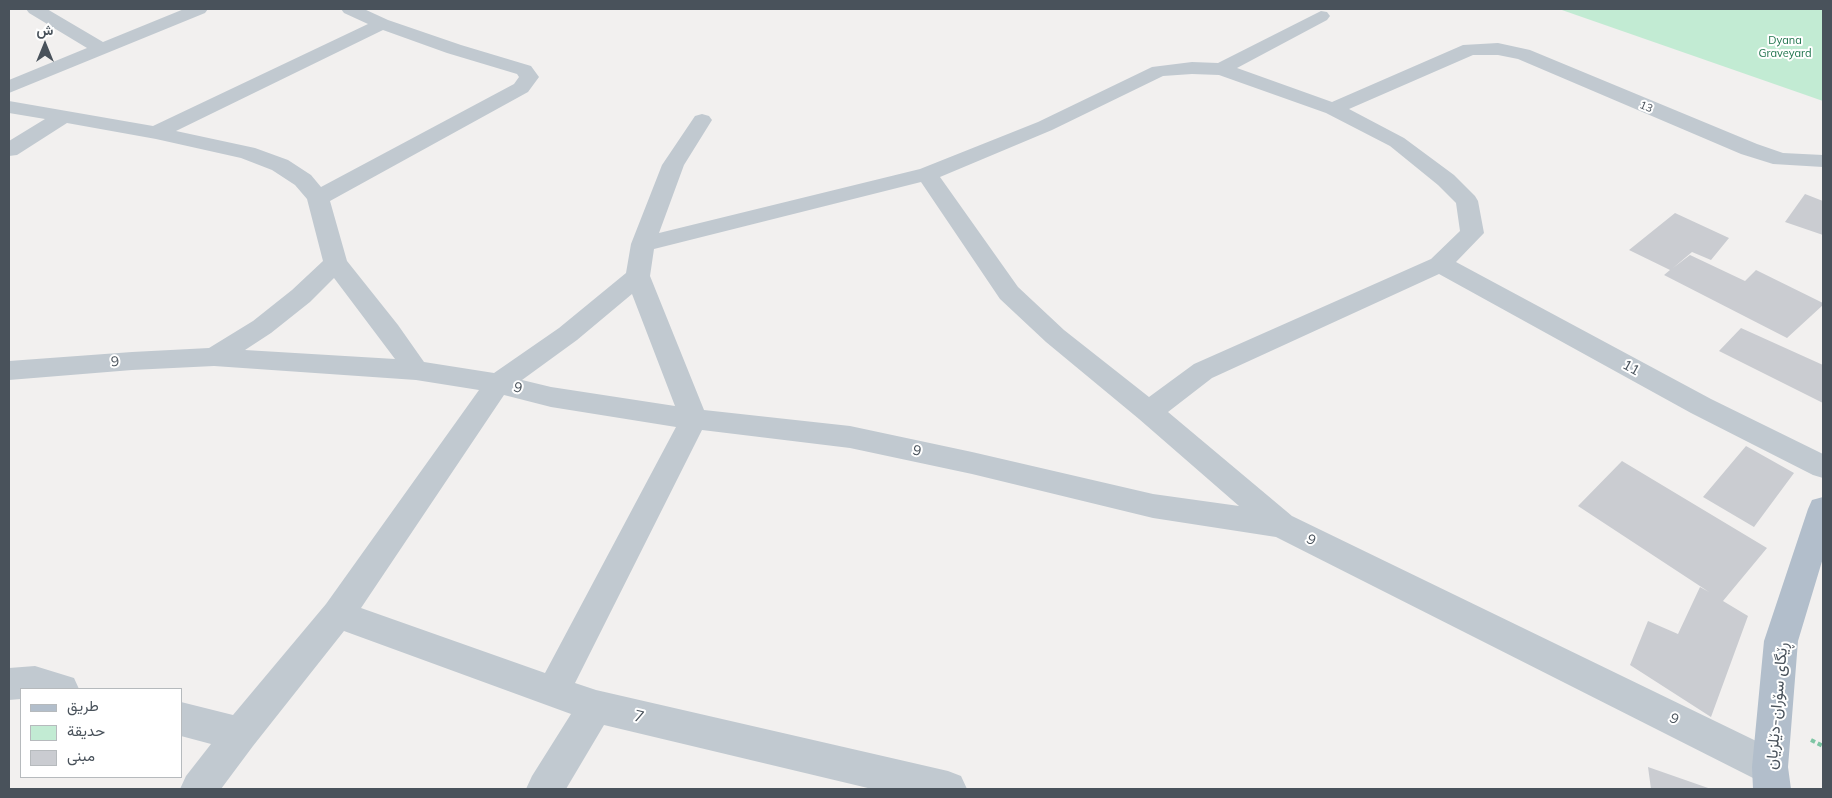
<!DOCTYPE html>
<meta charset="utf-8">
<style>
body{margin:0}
#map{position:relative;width:1832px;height:798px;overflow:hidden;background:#f2f0ef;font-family:Mulish,Vazirmatn,sans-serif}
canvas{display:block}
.frame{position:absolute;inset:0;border:10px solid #49525b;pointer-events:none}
.legend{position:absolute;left:20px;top:688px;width:162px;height:90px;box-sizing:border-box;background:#fff;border:1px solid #b6babd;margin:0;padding:6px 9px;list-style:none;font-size:15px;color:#49525b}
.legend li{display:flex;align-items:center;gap:10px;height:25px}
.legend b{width:25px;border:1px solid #b6babd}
.north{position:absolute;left:20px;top:20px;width:50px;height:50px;-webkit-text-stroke:4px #fff;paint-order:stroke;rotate:0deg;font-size:14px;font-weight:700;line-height:20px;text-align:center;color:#49525b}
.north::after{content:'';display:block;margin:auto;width:18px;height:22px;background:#49525b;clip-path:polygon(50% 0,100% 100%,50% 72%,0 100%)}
</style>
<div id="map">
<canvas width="1832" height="798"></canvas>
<div class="frame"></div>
<ul class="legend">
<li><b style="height:6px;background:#b2becb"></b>طريق</li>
<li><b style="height:14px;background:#c2ebd3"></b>حديقة</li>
<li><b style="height:14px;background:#caccd1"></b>مبنى</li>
</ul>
<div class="north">ش</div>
</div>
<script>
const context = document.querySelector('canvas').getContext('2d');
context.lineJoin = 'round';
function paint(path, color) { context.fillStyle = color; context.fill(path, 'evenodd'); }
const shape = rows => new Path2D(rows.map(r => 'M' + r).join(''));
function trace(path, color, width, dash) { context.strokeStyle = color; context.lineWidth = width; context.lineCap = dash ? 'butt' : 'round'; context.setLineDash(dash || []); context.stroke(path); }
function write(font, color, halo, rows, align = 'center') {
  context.font = font + ' Mulish,Vazirmatn,sans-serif'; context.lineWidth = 4; context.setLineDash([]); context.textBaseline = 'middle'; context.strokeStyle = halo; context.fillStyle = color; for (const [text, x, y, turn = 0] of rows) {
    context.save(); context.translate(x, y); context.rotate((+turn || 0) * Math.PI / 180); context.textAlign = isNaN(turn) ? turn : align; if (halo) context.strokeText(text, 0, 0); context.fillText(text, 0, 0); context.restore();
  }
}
const green = shape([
 [1559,9,1823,9,1823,101]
]);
const building = shape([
 [1805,194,1823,201,1823,235,1785,222],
 [1675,213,1729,238,1711,260,1692,252,1673,268,1690,255,1745,281,1756,270,1823,303,1823,305,1787,338,1664,275,1670,270,1629,250],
 [1741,328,1823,365,1823,403,1719,351],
 [1746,446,1794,473,1754,527,1703,497],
 [1622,461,1767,548,1723,601,1748,616,1711,717,1630,665,1648,621,1678,634,1700,587,1709,592,1578,506],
 [1648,767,1711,789,1651,789]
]);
const path = shape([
 [1811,740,1823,746]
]);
const street = shape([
 [26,9,47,9,103,42,184,9,208,9,205,13,9,93,9,80,87,48,29,13,26,9],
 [341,9,364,9,388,20,461,45,531,66,539,77,528,92,330,201,347,261,398,325,424,362,494,373,559,328,626,273,631,244,662,165,695,116,702,114,709,116,712,120,684,165,659,233,920,169,1038,122,1152,67,1192,62,1218,63,1321,11,1327,12,1330,16,1327,20,1237,68,1332,102,1463,45,1498,43,1530,50,1757,144,1783,153,1823,155,1823,167,1773,164,1741,154,1518,59,1498,55,1473,55,1349,109,1404,138,1454,175,1475,196,1478,201,1484,233,1456,262,1711,399,1823,454,1823,478,1813,475,1691,413,1439,274,1212,378,1168,412,1292,516,1783,754,1788,767,1783,780,1770,785,1757,780,1276,537,1153,518,972,474,850,448,702,430,575,683,596,690,948,771,961,776,967,789,872,789,604,725,566,789,526,789,532,776,571,714,344,631,253,746,221,789,180,789,186,776,211,744,181,736,181,702,233,715,326,604,479,390,416,380,214,366,132,370,9,380,9,361,132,352,209,348,253,321,292,290,323,261,307,199,295,185,272,170,241,158,156,139,67,123,17,155,9,156,9,141,45,119,9,113,9,101,153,126,368,24,344,13,341,9],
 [383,30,447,53,517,74,519,77,514,84,321,187,311,175,288,160,255,148,176,131,383,30],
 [1192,74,1219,75,1326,113,1390,146,1438,185,1456,203,1460,231,1431,259,1194,364,1149,397,1064,330,1018,287,940,177,1052,130,1163,76,1192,74],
 [921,182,1000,299,1046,342,1139,419,1239,506,1153,494,972,452,850,426,704,410,650,276,654,249,921,182],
 [334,278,395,359,245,350,271,333,310,302,334,278],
 [632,294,675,406,551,387,522,380,577,340,632,294],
 [504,395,551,407,676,427,545,673,361,608,504,395],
 [35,666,74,678,79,689,21,689,21,699,9,700,9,668,35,666]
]);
const primary = shape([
 [1823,497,1823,558,1798,641,1788,767,1791,789,1753,789,1752,767,1764,641,1808,509,1812,500,1823,497]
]);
const farParknames = [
 ["Dyana",1785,41],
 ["Graveyard",1785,54]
];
const farStreetnames = [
 ["13",1646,107,23]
];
const streetNames = [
 ["9",115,362,-5],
 ["11",1631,368,29],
 ["9",518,388,15],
 ["9",917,451,12],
 ["9",1311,540,26],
 ["9",1674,719,26]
];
const nearStreetnames = [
 ["ڕێگای سۆران-دێلزیان",1777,706,-85],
 ["7",639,717,13]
];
paint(green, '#c2ebd3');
paint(building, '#caccd1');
trace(path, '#7ec5a4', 4, [4.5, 3]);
paint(street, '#c1c9d0');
paint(primary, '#b2becb');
write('11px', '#21754e', '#fff', farParknames);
write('11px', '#49525b', '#fff', farStreetnames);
write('14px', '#49525b', '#fff', streetNames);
write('16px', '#49525b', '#fff', nearStreetnames);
</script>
